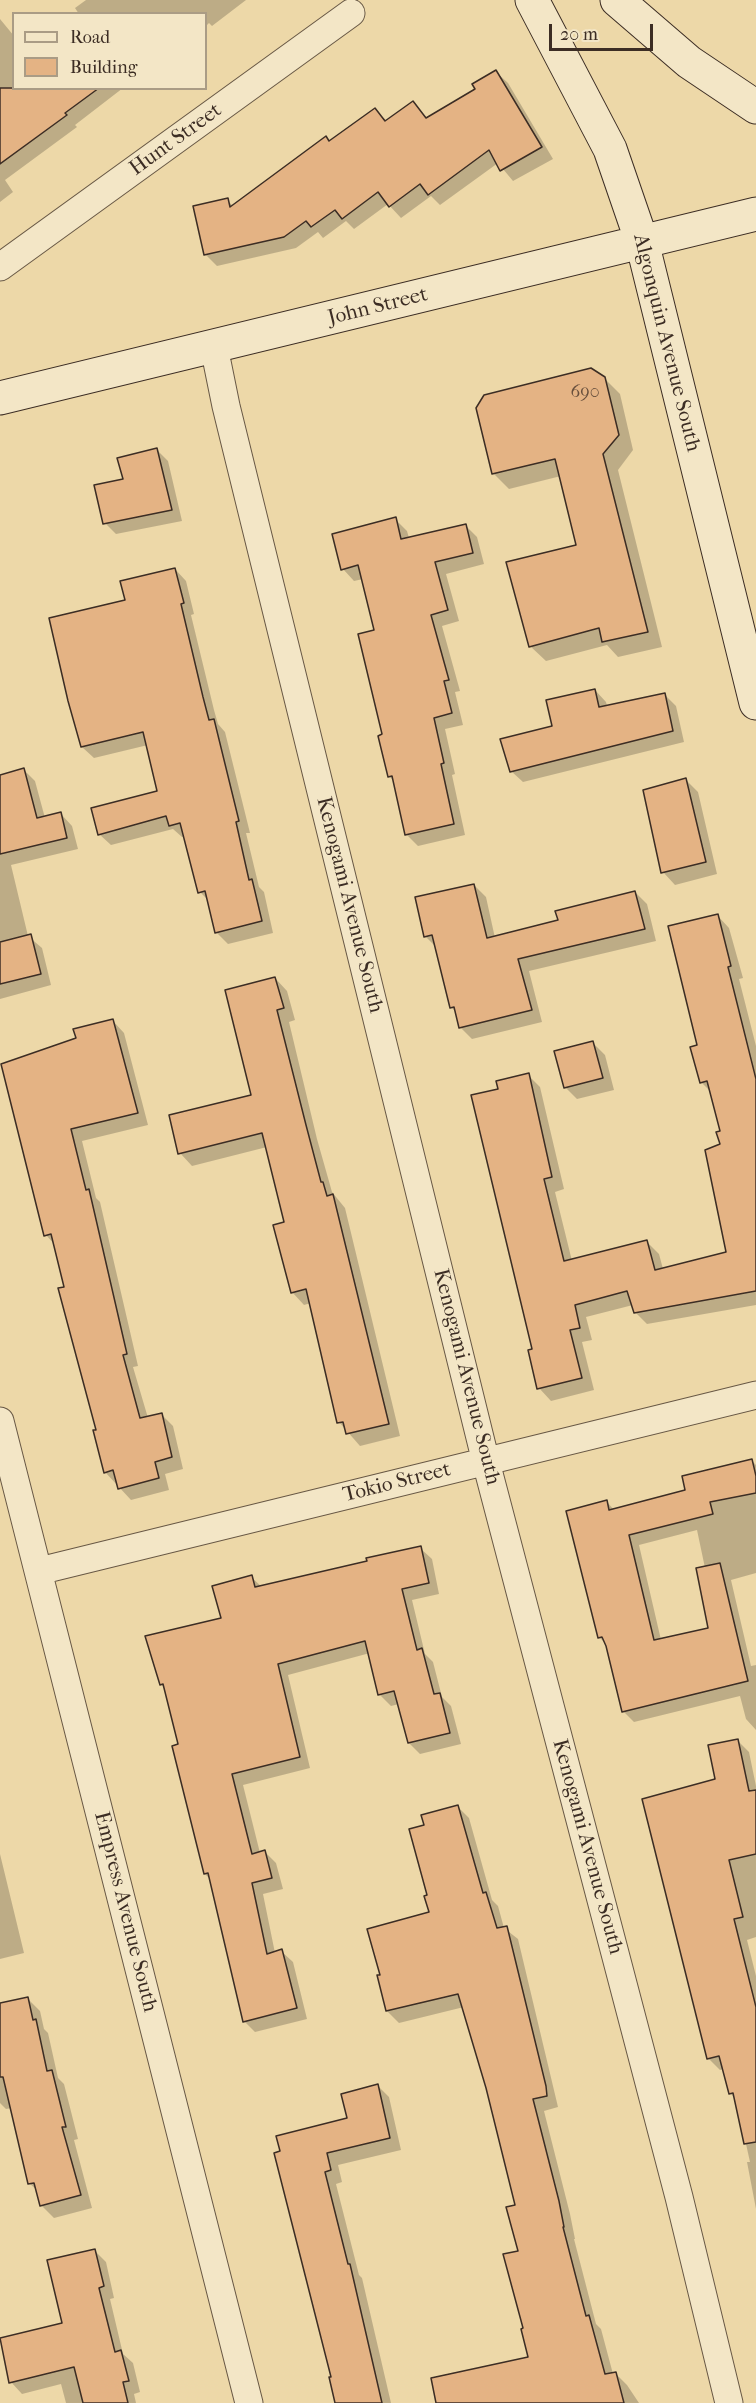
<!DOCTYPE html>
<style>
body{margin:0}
#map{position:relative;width:756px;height:2403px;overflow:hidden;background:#edd8a8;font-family:"IM FELL French Canon",serif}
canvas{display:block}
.legend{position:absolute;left:12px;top:12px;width:195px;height:78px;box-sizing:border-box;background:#f3e6c6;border:2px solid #aa9c85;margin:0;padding:8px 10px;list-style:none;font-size:18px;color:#3c2d24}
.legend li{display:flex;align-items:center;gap:12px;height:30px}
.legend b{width:30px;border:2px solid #aa9c85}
.scale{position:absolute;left:549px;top:24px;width:104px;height:27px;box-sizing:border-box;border:3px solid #3c2d24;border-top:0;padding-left:8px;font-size:18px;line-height:21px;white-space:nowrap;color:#3c2d24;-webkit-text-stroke:4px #f3e6c6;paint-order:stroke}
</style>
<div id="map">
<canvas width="756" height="2403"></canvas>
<ul class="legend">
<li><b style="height:8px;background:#f3e6c6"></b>Road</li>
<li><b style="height:16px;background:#e4b384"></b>Building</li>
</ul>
<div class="scale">20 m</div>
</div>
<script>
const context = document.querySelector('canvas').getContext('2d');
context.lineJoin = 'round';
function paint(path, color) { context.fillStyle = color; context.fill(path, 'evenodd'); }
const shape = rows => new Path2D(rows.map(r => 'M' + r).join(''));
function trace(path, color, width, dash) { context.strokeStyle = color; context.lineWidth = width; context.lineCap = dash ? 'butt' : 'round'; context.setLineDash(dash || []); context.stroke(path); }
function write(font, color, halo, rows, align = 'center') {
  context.font = font + ' "IM FELL French Canon",serif'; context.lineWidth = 4.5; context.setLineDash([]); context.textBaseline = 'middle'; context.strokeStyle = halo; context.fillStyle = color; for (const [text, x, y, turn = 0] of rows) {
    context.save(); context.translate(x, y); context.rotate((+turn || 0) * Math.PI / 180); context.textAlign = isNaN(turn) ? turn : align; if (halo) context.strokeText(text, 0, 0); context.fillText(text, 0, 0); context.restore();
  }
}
const shadow = shape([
 [86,0,246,0,212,26,209,23,206,26,206,14,79,14,75,8],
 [0,19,14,36,14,88,123,88,75,125,77,127,5,180,13,192,0,202],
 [496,72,508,83,553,159,513,181,498,163,440,205,431,196,401,218,388,204,354,229,346,221,323,238,318,232,296,248,217,266,205,254,227,200,233,206,375,110,387,121,413,103,428,119,477,89],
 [604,378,620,394,633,450,618,470,662,647,618,657,607,645,546,661,530,646,578,546,561,476,509,489,493,473],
 [157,450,168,461,182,521,116,534,105,523,124,480],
 [395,519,407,531,409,538,465,525,477,537,484,564,446,574,459,621,442,626,460,691,455,692,463,725,445,729,455,774,452,775,465,835,418,846,406,834,395,782,389,776,384,736,376,631,363,579,354,581,343,569],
 [175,569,186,581,194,614,191,615,214,710,218,724,225,732,250,833,246,833,259,887,264,892,273,933,228,944,216,932,209,901,200,892,185,837,182,837,173,829,111,845,99,834,159,792,148,745,94,758,82,747,126,601],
 [595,690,606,702,607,706,664,694,676,706,684,742,523,782,511,771,554,727],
 [24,770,35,781,45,818,61,814,72,826,78,849,11,865,28,936,42,948,51,985,0,999,0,776],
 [685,779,698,792,717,874,675,885,663,872],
 [474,885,486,897,495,938,560,922,635,892,647,904,656,941,529,971,542,1022,472,1039,460,1027,457,1013,451,1007,437,948,425,936],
 [717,915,729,928,743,978,739,979,756,1046,756,1305,647,1324,635,1312,633,1305,586,1317,592,1340,582,1342,594,1390,551,1401,539,1388,499,1090,528,1075,540,1087,564,1189,555,1192,572,1261,647,1242,659,1254,663,1269,728,1253,722,1132,712,1093,701,1082,699,1046],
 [275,978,287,991,295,1020,289,1022,317,1139,332,1192,345,1208,400,1436,360,1446,339,1422,311,1303,304,1305,292,1292,286,1223,267,1147,192,1166,180,1153,253,1096],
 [113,1021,124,1033,148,1125,82,1141,96,1198,100,1202,138,1366,133,1367,148,1418,162,1415,173,1426,183,1469,165,1474,169,1490,131,1500,105,1472,55,1245,46,1235,77,1039],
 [593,1043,605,1055,614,1090,577,1099,565,1087],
 [752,1461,756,1465,756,1573,731,1580,751,1666,756,1665,756,1730,746,1719,740,1696,634,1722,623,1711,607,1645,599,1637,607,1502,614,1510,687,1491],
 [697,1530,705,1568,709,1629,661,1640,639,1545],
 [420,1548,432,1559,439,1594,412,1600,425,1654,433,1662,442,1697,451,1706,461,1744,420,1754,409,1743,399,1704,391,1706,380,1695,370,1653,288,1675,310,1768,243,1785,260,1853,265,1852,276,1863,283,1889,263,1894,275,1953,281,1951,293,1962,307,2019,255,2032,244,2021,210,1879,205,1874,180,1745,166,1689,161,1684,222,1619,251,1577,262,1587,369,1562],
 [737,1740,749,1752,756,1786,756,1937,747,1940,756,1976,756,2209,747,2162,750,2162,736,2099,730,2093,724,2069,720,2070,708,2058,717,1780],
 [457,1806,469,1818,492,1900,498,1906,504,1928,518,1939,558,2107,544,2111,570,2214,575,2239,574,2239,596,2324,601,2329,613,2374,615,2373,627,2385,639,2403,438,2403,530,2358,525,2329,517,2206,488,2088,464,2007,399,2023,387,2011,431,1913,426,1826],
 [0,1854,24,1953,0,1959],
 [27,1998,40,2011,44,2029,48,2033,58,2078,64,2084,78,2139,74,2140,92,2208,54,2218,41,2205,38,2191,30,2184,12,2108,6,2109,0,2103,0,2004],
 [377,2085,389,2097,401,2150,338,2165,342,2182,336,2184,359,2275,362,2278,391,2403,336,2403,333,2378,276,2154,349,2119],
 [95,2251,106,2262,114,2298,110,2299,123,2354,133,2363,140,2392,134,2394,136,2403,66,2403,61,2384,22,2394,11,2382,63,2324]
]);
const building = shape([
 [496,70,542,147,500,171,489,150,428,195,420,184,389,207,378,192,342,219,335,210,311,227,306,221,284,237,204,255,193,206,228,198,230,207,326,136,329,141,375,108,385,121,413,101,426,118,475,89,472,84,496,70],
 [0,88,99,88,65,113,67,115,0,164,0,88],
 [591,368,605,377,619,435,603,454,648,632,602,642,599,628,529,647,506,562,576,545,555,459,492,474,476,408,484,395,591,368],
 [157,448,172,510,103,524,94,485,123,479,117,458,157,448],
 [396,517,401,539,466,524,473,553,435,562,448,610,431,615,449,680,444,681,452,713,434,718,444,763,441,764,454,824,405,835,392,776,388,777,378,736,382,734,358,634,374,630,358,565,341,570,332,534,396,517],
 [175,568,184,603,181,604,203,697,209,720,214,719,239,821,236,822,249,880,252,879,262,921,215,933,205,891,198,893,180,823,169,826,166,816,98,835,91,808,157,791,143,732,81,747,68,701,49,618,125,600,120,581,175,568],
 [595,689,599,707,665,693,673,731,510,772,500,739,552,726,546,700,595,689],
 [24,768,37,818,61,812,67,838,0,854,0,775,24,768],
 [686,778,706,862,661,873,643,790,686,778],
 [474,884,487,938,558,920,555,911,635,891,645,929,518,959,532,1010,459,1028,454,1007,450,1008,432,935,424,937,415,897,474,884],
 [718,914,731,966,728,967,756,1079,756,1291,634,1313,627,1291,575,1305,580,1328,570,1330,582,1378,537,1389,528,1350,532,1349,471,1095,498,1089,496,1081,529,1073,552,1177,544,1179,564,1261,647,1240,655,1270,726,1252,705,1150,720,1144,716,1132,720,1131,707,1081,700,1083,690,1047,697,1045,668,926,718,914],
 [31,934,41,974,0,984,0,942,31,934],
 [275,977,284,1008,277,1010,306,1125,321,1182,323,1182,327,1196,333,1194,389,1424,346,1434,343,1422,337,1423,306,1289,291,1293,273,1225,284,1222,262,1133,178,1154,169,1115,251,1095,225,990,275,977],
 [113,1019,138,1113,71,1129,86,1190,89,1189,127,1354,123,1355,140,1418,162,1413,172,1457,155,1462,159,1478,118,1489,113,1470,104,1473,93,1430,96,1430,58,1288,64,1287,51,1234,44,1236,1,1064,76,1038,73,1029,113,1019],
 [593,1041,603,1078,564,1088,554,1051,593,1041],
 [752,1459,756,1476,756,1493,710,1502,713,1514,629,1535,654,1640,708,1628,696,1568,720,1563,748,1681,622,1712,606,1646,602,1637,598,1638,566,1511,607,1500,609,1510,685,1490,682,1476,752,1459],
 [421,1546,429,1583,402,1589,417,1650,422,1648,434,1694,440,1693,450,1733,408,1743,394,1691,378,1695,365,1641,278,1664,300,1757,232,1774,252,1854,265,1850,272,1878,252,1883,267,1954,282,1949,297,2008,243,2022,208,1873,204,1874,172,1746,178,1744,163,1684,160,1685,145,1636,221,1618,212,1586,252,1575,255,1587,367,1561,366,1558,421,1546],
 [738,1739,749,1791,756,1790,756,1854,729,1860,743,1917,734,1919,756,2007,756,2142,744,2144,733,2093,729,2094,719,2056,707,2059,642,1799,715,1779,708,1745,738,1739],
 [458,1805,483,1893,486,1892,497,1928,507,1926,546,2086,547,2096,533,2099,559,2201,564,2227,563,2227,586,2316,589,2315,605,2374,616,2372,624,2403,436,2403,431,2378,528,2357,521,2329,523,2328,503,2254,518,2251,506,2207,515,2205,486,2088,458,1994,386,2011,377,1975,380,1975,367,1929,429,1912,424,1896,427,1895,409,1829,424,1825,421,1815,458,1805],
 [28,1997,33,2020,36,2019,47,2071,52,2070,66,2127,62,2127,81,2195,40,2206,34,2183,28,2184,3,2077,0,2077,0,2003,28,1997],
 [378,2084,390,2138,327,2153,331,2170,325,2172,348,2264,350,2264,382,2403,335,2403,329,2377,331,2377,274,2153,280,2151,276,2136,347,2118,341,2094,378,2084],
 [95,2249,104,2286,99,2288,115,2352,121,2350,129,2381,123,2382,128,2403,83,2403,74,2367,9,2383,0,2338,62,2323,47,2260,95,2249]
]);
const street = shape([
 [0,267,351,13],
 [214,347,226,406,486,1462,679,2197,729,2403],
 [0,1421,249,2403],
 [39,1571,756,1395]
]);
const secondary = shape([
 [532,0,610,149,642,242,756,703],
 [617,0,689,62,756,107],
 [0,398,756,214]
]);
const numberNames = [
 ["690",585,393]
];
const streetNames = [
 ["Hunt Street",176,140,-36],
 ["John Street",378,307,-14],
 ["Algonquin Avenue South",666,343,76],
 ["Kenogami Avenue South",349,905,76],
 ["Kenogami Avenue South",466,1377,76],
 ["Tokio Street",397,1483,-14],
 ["Kenogami Avenue South",587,1847,75],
 ["Empress Avenue South",125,1912,76]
];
paint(shadow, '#0003');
paint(building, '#e4b384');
trace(building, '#3c2d24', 1.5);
trace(street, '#685845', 29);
trace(secondary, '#3c2d24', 35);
trace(street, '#f3e6c6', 27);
trace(secondary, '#f3e6c6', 33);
write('18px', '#664e3c', null, numberNames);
write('21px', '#3c2d24', '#f3e6c6', streetNames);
</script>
